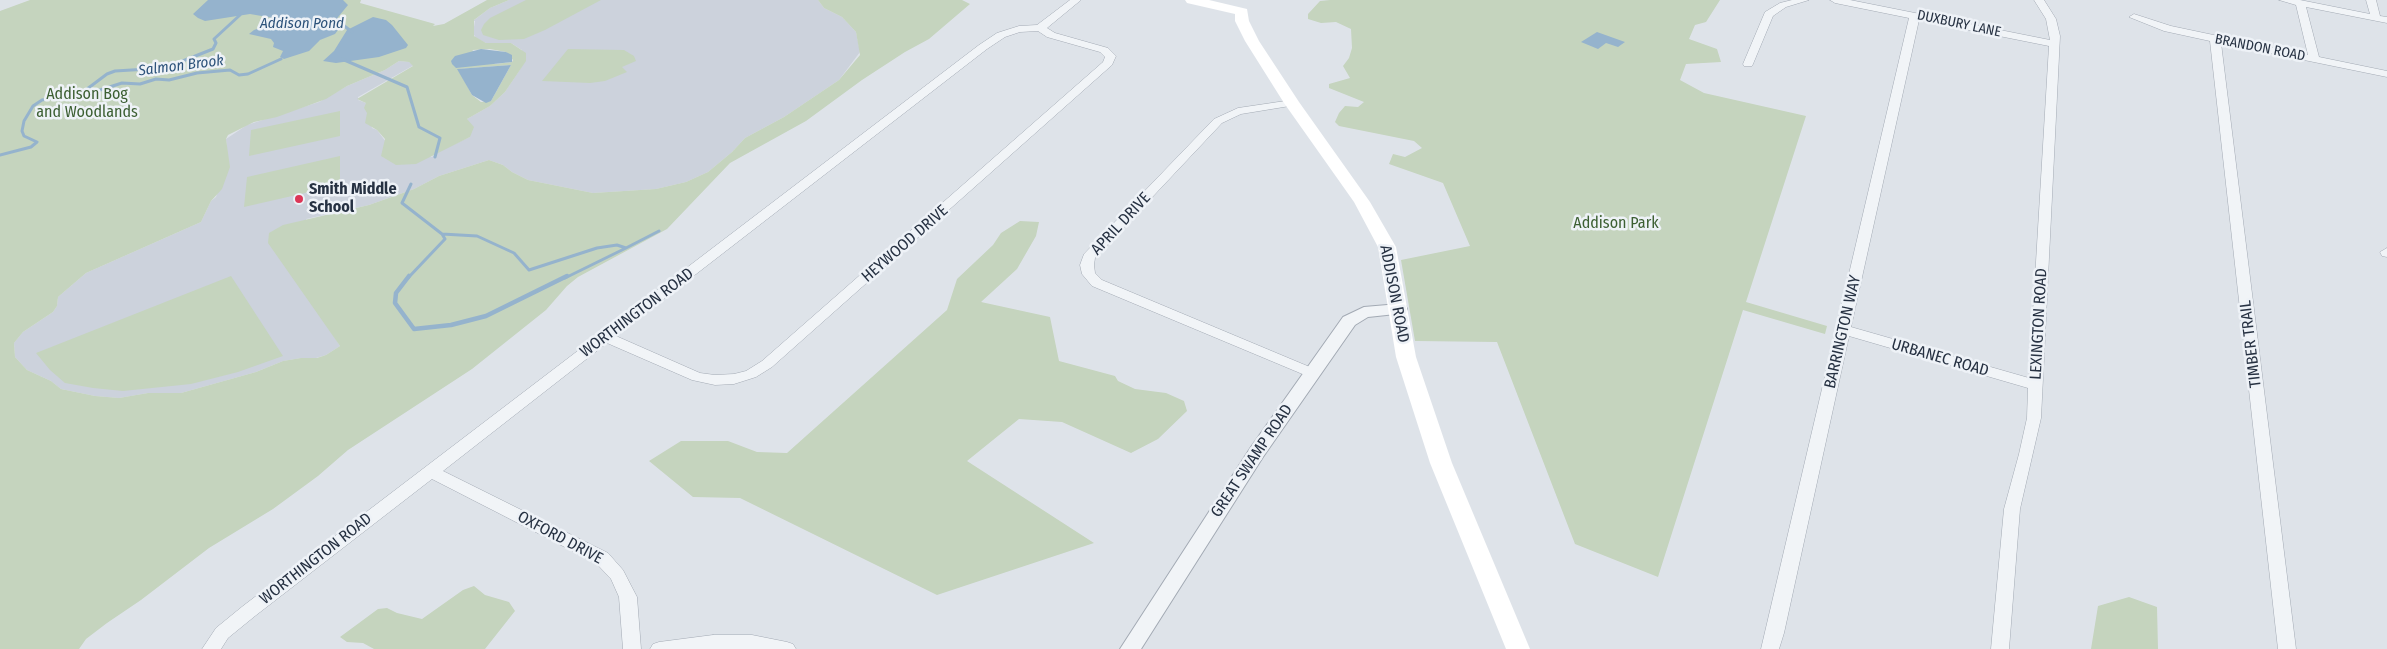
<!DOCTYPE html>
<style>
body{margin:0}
canvas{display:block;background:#dee3e9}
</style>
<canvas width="2387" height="649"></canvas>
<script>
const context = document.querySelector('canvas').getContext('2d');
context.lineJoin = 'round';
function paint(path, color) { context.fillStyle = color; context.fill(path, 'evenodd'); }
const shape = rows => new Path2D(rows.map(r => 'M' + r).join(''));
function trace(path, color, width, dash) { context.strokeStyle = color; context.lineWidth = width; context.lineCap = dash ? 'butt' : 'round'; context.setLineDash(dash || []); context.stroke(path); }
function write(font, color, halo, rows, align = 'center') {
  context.font = font + ' "Fira Sans Condensed",sans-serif'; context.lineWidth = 5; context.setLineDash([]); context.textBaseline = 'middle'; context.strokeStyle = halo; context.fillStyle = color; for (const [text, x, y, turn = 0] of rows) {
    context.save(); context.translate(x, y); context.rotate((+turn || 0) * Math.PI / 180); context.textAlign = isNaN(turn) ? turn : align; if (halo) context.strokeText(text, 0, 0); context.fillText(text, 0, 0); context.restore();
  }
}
const built = shape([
 [509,0,818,0,824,8,842,17,856,32,860,52,839,80,784,117,745,138,732,152,708,172,686,182,656,189,593,193,528,180,512,172,503,165,489,160,439,176,414,189,369,205,306,219,326,324,340,346,326,355,316,358,301,358,283,361,256,372,181,393,148,393,119,398,95,396,61,389,51,381,27,370,15,357,14,343,23,332,53,312,57,306,58,297,86,273,201,222,211,201,216,197,228,164,226,139,247,125,319,102,347,86,385,70,399,61,409,62,414,65,358,97,358,100,366,103,372,128,377,130,386,142,432,157,439,151,470,137,467,119,490,106,505,92,521,68,522,50,511,43,486,43,476,38,473,33,475,21,473,21,490,8]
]);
const green = shape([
 [30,0,361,0,360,3,435,24,433,26,444,24,487,0,509,0,490,8,474,20,474,36,486,43,511,43,526,53,526,61,505,92,490,106,467,119,474,127,470,137,416,164,396,165,381,156,385,139,377,130,365,123,367,113,364,108,366,103,357,99,413,66,409,62,399,61,385,70,347,86,326,99,277,117,254,122,228,135,226,139,230,167,222,189,211,201,201,222,86,273,58,297,57,306,53,312,23,332,14,343,15,357,27,370,51,381,61,389,95,396,119,398,148,393,181,393,256,372,283,361,301,358,317,358,326,355,340,346,268,243,269,233,283,225,369,205,414,189,439,176,489,160,503,165,512,172,528,180,593,193,656,189,686,182,708,172,732,152,745,138,784,117,839,80,860,55,856,32,842,17,824,8,818,0,962,0,970,4,929,39,905,52,862,80,806,121,730,163,667,229,578,277,567,286,546,310,472,369,348,450,318,476,273,509,209,548,141,600,107,623,86,639,79,649,0,649,0,11],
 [490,49,506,52,513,60,512,62,495,64,472,50],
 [511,65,491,101,481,102,472,95,458,69],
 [526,0,601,0,545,30,524,39,499,40,483,35,481,30,484,24,490,18],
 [1330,0,1720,0,1706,22,1695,25,1689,39,1717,49,1721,62,1686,64,1680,80,1704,93,1806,116,1746,302,1827,326,1825,334,1743,310,1658,577,1575,544,1497,342,1415,341,1401,260,1470,246,1443,183,1389,164,1393,154,1405,157,1422,148,1414,141,1339,126,1335,122,1339,113,1345,106,1358,107,1364,102,1329,88,1329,84,1350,78,1343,66,1349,58,1352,48,1351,29,1336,22,1321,23,1308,19,1308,14,1320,1],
 [568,49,624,50,634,56,636,61,622,67,627,72,605,81,590,83,542,81],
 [340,111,340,136,249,156,251,130],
 [340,156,340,185,244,207,247,177],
 [1020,221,1039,222,1036,236,1017,269,981,302,1050,317,1059,361,1115,376,1118,381,1135,389,1166,393,1184,401,1187,411,1158,439,1131,453,1062,422,1019,419,967,461,1094,543,937,595,740,498,693,497,649,461,681,441,728,441,757,452,787,453,947,310,957,279,993,245,1001,233],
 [231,276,283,356,238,372,191,384,123,391,93,388,65,383,50,370,36,353],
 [474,586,485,595,509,602,515,611,485,649,374,649,363,643,347,642,340,637,378,609,387,608,397,613,422,619,463,590],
 [2129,597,2157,607,2158,649,2091,649,2098,606]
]);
const water = shape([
 [208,0,343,0,348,5,334,22,334,25,338,30,335,34,320,40,309,51,284,59,280,57,283,51,273,47,274,43,271,39,249,34,254,30,272,24,279,19,250,14,205,21,198,18,193,14],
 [373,17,386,20,392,25,408,45,406,48,379,57,336,63,323,61,334,51,347,30],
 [1597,32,1625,42,1618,47,1606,43,1598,49,1581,42],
 [481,49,506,52,512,55,512,62,456,68,452,64,451,61,455,56],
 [511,65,491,101,486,103,472,95,457,69]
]);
const streamFar1 = shape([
 [333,17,352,32],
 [342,59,407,87,419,127,440,138,435,157],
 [83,92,107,74,115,71,165,68,213,49,216,43,214,39,240,15],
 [0,155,31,147,37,142,24,136,22,131,24,121,33,106,42,100,100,90,122,83,140,84,156,79,169,80,197,73,230,70,239,75,248,74,281,59],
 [442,234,477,236,514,253,529,270,597,248,617,245,626,248,659,231],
 [408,278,445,239,442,234,402,203,411,184],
 [565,278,626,248]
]);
const stream = shape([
 [409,276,396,293,395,303,414,329,451,325,486,316,567,276]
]);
const minor = shape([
 [1070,0,1081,0,1047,28,1055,33,1108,48,1116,56,1112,65,772,367,756,377,734,384,715,385,692,380,607,343,443,471,608,553,623,570,637,597,641,649,623,649,619,597,611,579,596,563,432,479,255,616,228,638,221,649,202,649,216,628,243,606,979,45,997,33,1019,26,1037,25,1070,0],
 [1038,31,1047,37,1100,52,1105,57,1103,62,762,361,746,371,734,374,715,375,700,373,616,336,987,49,1005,37,1020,32,1038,31],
 [1792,0,1809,0,1786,7,1773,16,1753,64,1752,66,1744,66,1743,64,1765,12,1780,3,1792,0],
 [1830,0,1850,0,2050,40,2046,19,2034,0,2044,0,2056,19,2060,36,2041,418,2020,509,2009,649,1991,649,2004,509,2019,454,2027,418,2028,388,1849,336,1784,633,1779,649,1761,649,1909,18,1835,3,1830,0],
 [1919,20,2049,46,2029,378,1851,327,1919,20],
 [2279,0,2300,0,2370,14,2366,0,2376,0,2380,16,2387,17,2387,23,2306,7,2319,57,2387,71,2387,77,2221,43,2296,649,2278,649,2210,41,2164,31,2129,17,2134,14,2171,26,2308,55,2296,5,2279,0],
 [1292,100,1296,101,1296,105,1241,114,1222,123,1095,258,1094,265,1095,273,1102,280,1317,370,1319,373,1317,376,1312,378,1092,286,1082,274,1080,265,1084,254,1214,119,1238,108,1292,100],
 [2387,248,2387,257,2382,256,2380,252,2387,248],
 [713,635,752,635,787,642,793,644,796,649,650,649,653,644,659,642,713,635]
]);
const tertiary = shape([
 [1399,304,1405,305,1407,309,1405,313,1368,317,1355,325,1263,457,1141,649,1120,649,1251,447,1343,317,1364,307,1399,304]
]);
const secondary = shape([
 [1185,0,1209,0,1247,9,1249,21,1259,41,1299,102,1370,202,1396,247,1416,357,1452,463,1530,649,1506,649,1430,463,1396,357,1378,247,1354,202,1284,103,1245,41,1235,21,1235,14,1187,3,1185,0]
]);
const markers = [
 [299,199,5,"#dc3657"]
];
const farStreetnames = [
 ["DUXBURY LANE",1959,24,12],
 ["BRANDON ROAD",2260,48,11]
];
const farWaternames = [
 ["Addison Pond",302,24],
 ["Salmon Brook",181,66,-7]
];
const parkNames = [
 ["Addison Bog",87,95],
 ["and Woodlands",87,113],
 ["Addison Park",1616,224]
];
const poiNames = [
 ["Smith Middle",309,190],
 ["School",309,208]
];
const streetNames = [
 ["APRIL DRIVE",1121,224,-47],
 ["HEYWOOD DRIVE",905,244,-41],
 ["ADDISON ROAD",1394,294,79],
 ["WORTHINGTON ROAD",637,313,-37],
 ["LEXINGTON ROAD",2039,324,-87],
 ["BARRINGTON WAY",1843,332,-77],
 ["TIMBER TRAIL",2251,344,-97],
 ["URBANEC ROAD",1940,358,16],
 ["GREAT SWAMP ROAD",1252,461,-56],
 ["OXFORD DRIVE",560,538,28],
 ["WORTHINGTON ROAD",316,559,-38]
];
paint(built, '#ccd2dc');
paint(green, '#c5d4be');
paint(water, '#95b3cd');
trace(streamFar1, '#95b3cd', 3);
trace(stream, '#95b3cd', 4.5);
trace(minor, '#a3aab4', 1);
trace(tertiary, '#a3aab4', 2);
paint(minor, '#f1f4f7');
paint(tertiary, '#f1f4f7');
paint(secondary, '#fff');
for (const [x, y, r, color] of markers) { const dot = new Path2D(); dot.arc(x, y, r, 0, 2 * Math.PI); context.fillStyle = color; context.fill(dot); trace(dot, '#eef2f7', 2); }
write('14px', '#263142', '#eef2f7', farStreetnames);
write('italic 15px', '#2c527a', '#eef2f7', farWaternames);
write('16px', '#3c5f32', '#eef2f7', parkNames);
write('bold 16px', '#263142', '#eef2f7', poiNames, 'left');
write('16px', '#263142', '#eef2f7', streetNames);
</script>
